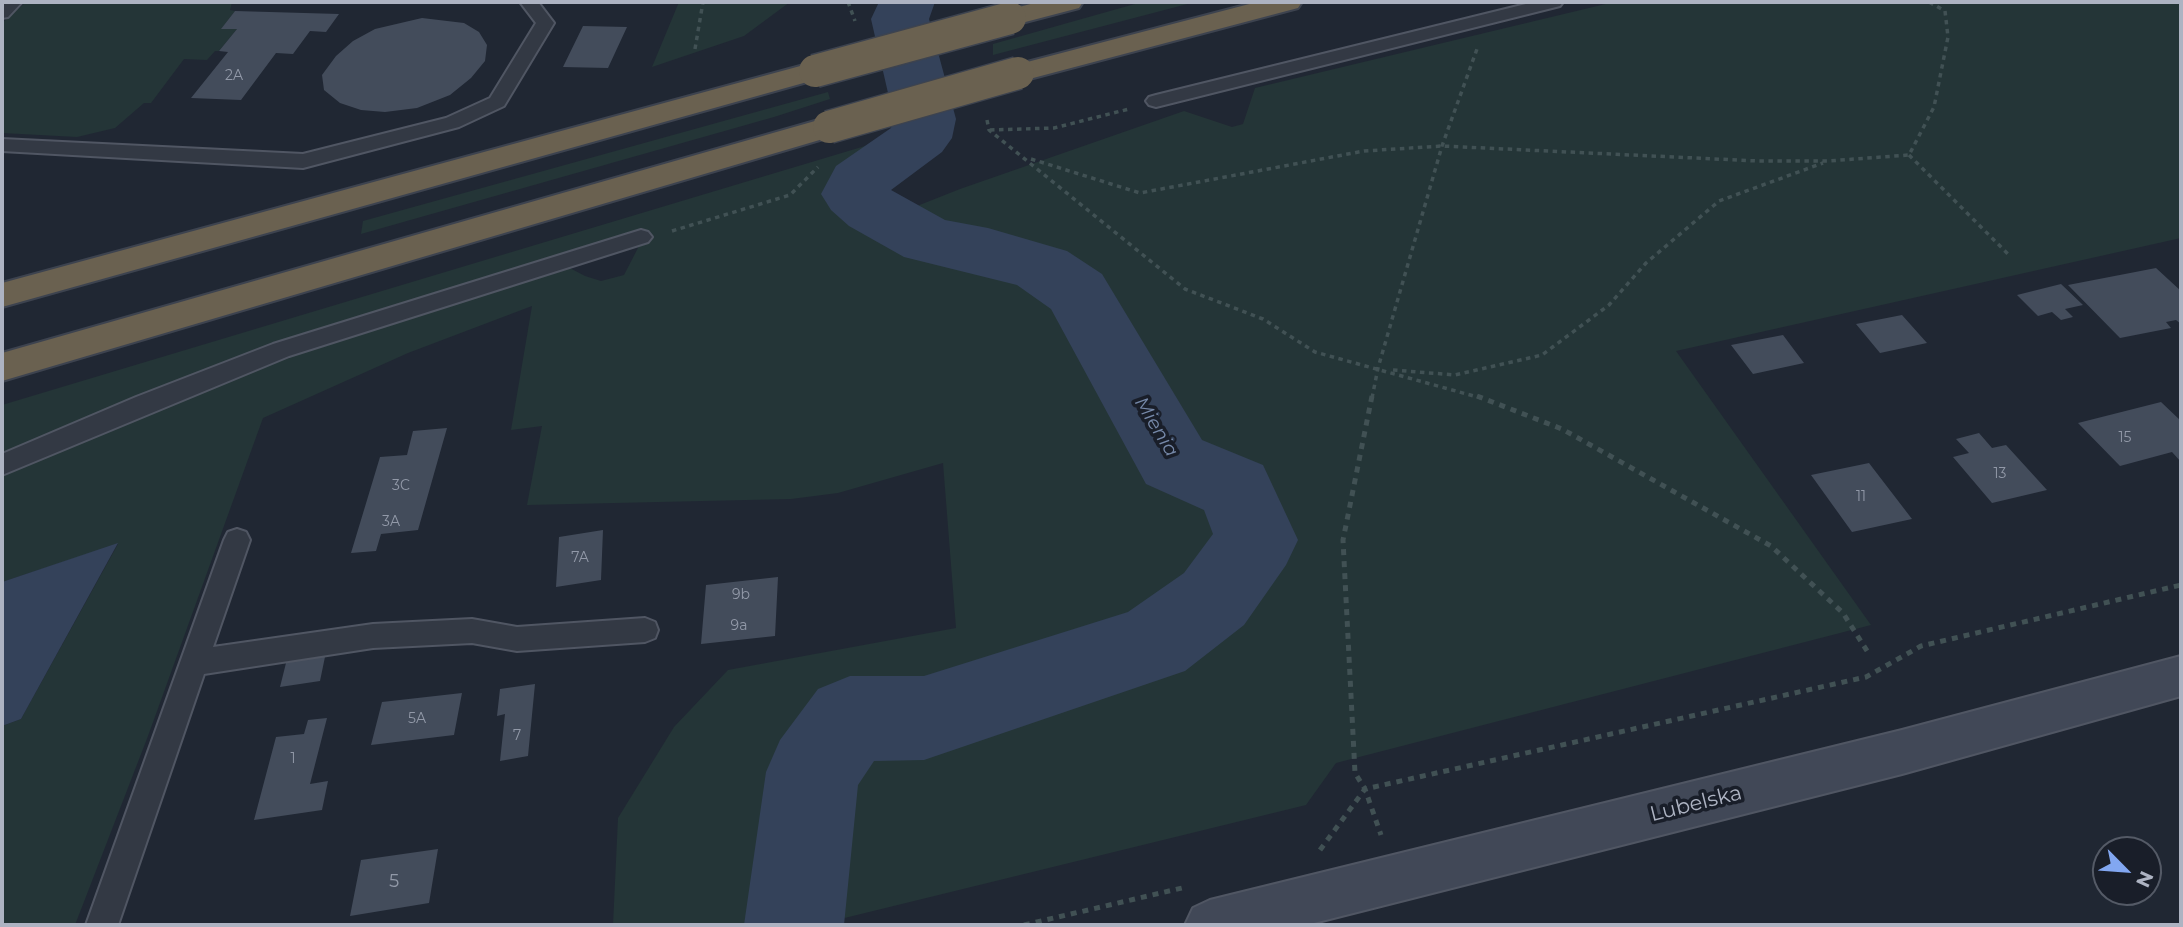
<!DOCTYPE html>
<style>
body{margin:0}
#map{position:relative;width:2183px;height:927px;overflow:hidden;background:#202733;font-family:Montserrat,sans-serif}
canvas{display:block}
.frame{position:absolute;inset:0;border:4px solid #adb3c2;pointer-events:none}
.north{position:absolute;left:2092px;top:836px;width:70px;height:70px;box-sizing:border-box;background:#191e29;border:2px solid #545a66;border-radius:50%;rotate:115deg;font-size:19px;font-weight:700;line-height:28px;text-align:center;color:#adb3c2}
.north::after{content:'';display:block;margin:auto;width:24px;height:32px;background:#82a7f1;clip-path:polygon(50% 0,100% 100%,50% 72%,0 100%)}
</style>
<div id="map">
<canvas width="2183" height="927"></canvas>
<div class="frame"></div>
<div class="north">N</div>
</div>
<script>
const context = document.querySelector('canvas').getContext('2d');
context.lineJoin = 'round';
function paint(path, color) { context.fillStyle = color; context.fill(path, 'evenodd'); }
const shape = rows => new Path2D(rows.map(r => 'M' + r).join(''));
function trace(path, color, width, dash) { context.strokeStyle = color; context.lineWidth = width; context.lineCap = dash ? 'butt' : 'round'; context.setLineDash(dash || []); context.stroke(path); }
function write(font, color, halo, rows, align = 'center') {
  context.font = font + ' Montserrat,sans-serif'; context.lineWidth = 7; context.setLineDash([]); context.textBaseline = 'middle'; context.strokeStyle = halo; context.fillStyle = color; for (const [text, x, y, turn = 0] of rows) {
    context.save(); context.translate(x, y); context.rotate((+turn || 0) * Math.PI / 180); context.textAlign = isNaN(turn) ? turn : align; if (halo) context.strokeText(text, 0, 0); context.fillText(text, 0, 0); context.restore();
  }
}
const green = shape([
 [26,2,232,2,230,10,235,11,222,28,237,29,219,51,215,51,207,60,184,59,151,103,144,103,115,128,77,137,2,133,2,23],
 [679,2,790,2,744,36,652,67],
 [1142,2,1195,2,993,55,993,44],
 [1614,2,2181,2,2181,238,1676,351,1871,625,1336,763,1306,805,816,925,613,925,618,818,674,727,728,670,956,628,943,463,838,493,791,499,527,505,542,426,511,430,532,306,408,353,263,418,148,736,75,925,2,925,2,726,21,719,118,544,2,582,2,472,260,363,564,265,585,276,601,281,624,275,639,246,641,237,196,376,2,459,2,405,885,140,858,170,830,190,826,202,844,213,874,223,960,189,1184,111,1232,127,1243,124,1255,88],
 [828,92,830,99,774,117,361,234,363,221]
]);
const water = shape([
 [118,543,21,719,2,726,2,582]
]);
const river = shape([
 [879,2,935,2,929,19,956,119,952,138,942,152,891,190,945,220,988,228,1067,251,1102,274,1202,440,1263,465,1298,540,1286,565,1244,625,1185,671,924,760,874,761,858,785,844,925,744,925,766,772,780,740,818,689,850,676,924,676,1128,612,1184,573,1213,534,1204,510,1146,484,1051,309,1017,285,904,257,849,226,831,210,821,194,836,166,891,128,894,119,871,19,879,2]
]);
const building = shape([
 [235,11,339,14,326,32,310,31,293,54,276,53,241,100,191,98,228,52,219,51,237,29,221,29],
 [422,18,464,23,479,32,487,45,485,61,471,78,450,95,417,108,385,112,361,110,340,103,324,90,322,75,336,56,353,41,375,29],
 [583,26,627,27,608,68,563,67],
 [2156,268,2181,291,2181,324,2176,320,2166,322,2171,328,2120,338,2068,285],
 [2061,284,2083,305,2065,309,2073,317,2061,320,2052,312,2038,316,2017,295],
 [1902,315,1927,343,1880,353,1856,324],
 [1783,335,1804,363,1753,374,1731,345],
 [2161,402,2181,421,2181,462,2172,452,2120,466,2078,423],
 [447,428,418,530,381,534,376,551,351,553,380,457,407,455,413,431],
 [1979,433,1992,448,2006,445,2047,490,1992,503,1953,457,1969,453,1956,439],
 [1869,463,1912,519,1852,532,1811,475],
 [603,530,601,580,556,587,559,537],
 [778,577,775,636,701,644,706,585],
 [326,652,320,681,280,687,287,659],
 [535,684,528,756,500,761,505,714,497,716,500,689],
 [462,693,454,735,371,745,382,702],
 [327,718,310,784,328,781,322,810,254,820,276,737,304,734,308,720],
 [438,849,429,903,350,916,361,860]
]);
const pathFar1 = shape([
 [848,2,855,21],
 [695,49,703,2],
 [987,120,989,130,1185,289,1263,319,1315,352,1481,398],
 [990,130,1054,128,1129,109],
 [1909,155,2010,256],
 [1031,159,1140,193,1364,151,1442,146,1758,161,1828,161,1909,155,1934,107,1948,37,1945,11,1929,2],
 [672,231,790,195,818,167],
 [1393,370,1455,375,1542,355,1609,305,1646,263,1719,201,1823,163],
 [1372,398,1378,368,1442,146,1477,49]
]);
const path = shape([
 [1372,396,1343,540,1355,773,1365,789,1381,835],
 [1477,396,1562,429,1771,546,1843,613,1869,654],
 [1320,850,1365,789,1866,677,1921,646,2181,585],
 [1024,925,1182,888]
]);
const lane = shape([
 [3,2,22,2,8,17,2,18,3,2],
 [520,2,538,2,554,23,504,106,459,127,303,168,2,151,2,139,303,154,446,118,490,98,536,23,520,2],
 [1534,2,1563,2,1560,6,1156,107,1149,105,1146,101,1149,97,1156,95,1534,2],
 [641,230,648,232,652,237,648,242,289,356,2,475,2,454,136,397,273,344,641,230],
 [237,529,246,532,250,540,213,647,373,624,472,619,517,627,645,618,655,622,658,630,655,638,645,642,517,651,472,643,373,648,204,674,118,925,86,925,224,540,228,532,237,529]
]);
const secondary = shape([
 [2181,656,2181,696,1902,774,1306,925,1185,925,1193,908,1210,900,1902,730,2181,656]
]);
const highway = shape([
 [1038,2,1083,2,1079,8,1010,26,1000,24,996,18,1000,12,1038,2],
 [1257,2,1302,2,1298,8,1018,82,1008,79,1003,73,1008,67,1257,2],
 [815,62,825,65,830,71,825,77,2,307,2,283,815,62],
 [829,117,840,120,844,127,840,134,2,381,2,353,829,117]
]);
const highwayBridge = shape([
 [815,71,1010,18],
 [829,127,1018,73]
]);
const numberNames = [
 ["2A",234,76],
 ["15",2125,438],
 ["13",2000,474],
 ["3C",401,486],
 ["11",1861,497],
 ["3A",391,522],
 ["7A",580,558],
 ["9b",741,595],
 ["9a",739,626],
 ["5A",417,719],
 ["7",517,736],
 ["1",293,759]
];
const nearNumbernames = [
 ["5",394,882]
];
const waterNames = [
 ["Mienia",1156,427,59]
];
const nearStreetnames = [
 ["Lubelska",1696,804,-14]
];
paint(green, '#243537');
paint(water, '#34425a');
paint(river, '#34425a');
paint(building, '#434c5b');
trace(lane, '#505663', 4);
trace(secondary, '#505663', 4);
trace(highway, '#3d434f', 4);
trace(pathFar1, '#415154', 3.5, [4.5, 4.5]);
trace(path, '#415154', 5, [6, 6]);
paint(lane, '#333944');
paint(secondary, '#414857');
paint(highway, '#6a6150');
trace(highwayBridge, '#3d434f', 35, []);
trace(highwayBridge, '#6a6150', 32);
write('14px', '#9299a8', null, numberNames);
write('18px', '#9299a8', null, nearNumbernames);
write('italic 19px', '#7689a9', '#191e29', waterNames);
write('21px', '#adb3c2', '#191e29', nearStreetnames);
</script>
